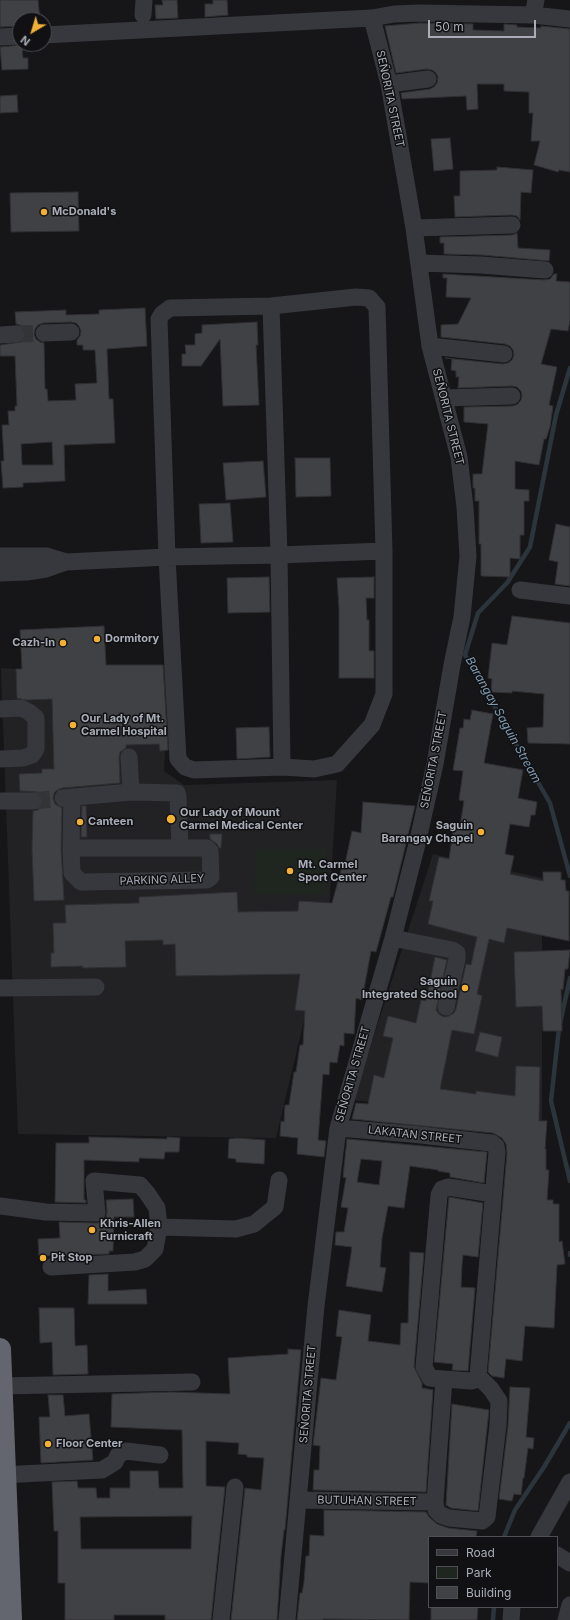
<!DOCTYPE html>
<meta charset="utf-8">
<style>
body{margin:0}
#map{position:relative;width:570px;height:1620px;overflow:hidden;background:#161618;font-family:Inter,sans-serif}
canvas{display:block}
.legend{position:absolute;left:428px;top:1536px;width:130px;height:72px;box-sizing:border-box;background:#111113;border:1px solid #4d4f55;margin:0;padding:5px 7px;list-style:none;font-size:12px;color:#a8adb8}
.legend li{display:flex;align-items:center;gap:8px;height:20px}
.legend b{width:20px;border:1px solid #4d4f55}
.north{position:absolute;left:12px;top:12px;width:40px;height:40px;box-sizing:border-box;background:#111113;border:1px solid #4d4f55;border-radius:50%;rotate:218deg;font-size:11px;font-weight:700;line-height:16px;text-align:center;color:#a8adb8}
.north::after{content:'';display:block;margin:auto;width:14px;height:18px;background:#f2b134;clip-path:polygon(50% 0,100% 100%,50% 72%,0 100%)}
.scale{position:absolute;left:428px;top:20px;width:108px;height:18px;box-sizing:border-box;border:2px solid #a8adb8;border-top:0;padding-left:5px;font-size:12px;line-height:14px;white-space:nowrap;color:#a8adb8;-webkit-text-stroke:3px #111113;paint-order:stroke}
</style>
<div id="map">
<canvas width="570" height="1620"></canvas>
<ul class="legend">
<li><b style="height:5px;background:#37383d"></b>Road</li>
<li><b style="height:11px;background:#1e261f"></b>Park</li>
<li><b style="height:11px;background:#404145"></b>Building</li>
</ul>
<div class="north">N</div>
<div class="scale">50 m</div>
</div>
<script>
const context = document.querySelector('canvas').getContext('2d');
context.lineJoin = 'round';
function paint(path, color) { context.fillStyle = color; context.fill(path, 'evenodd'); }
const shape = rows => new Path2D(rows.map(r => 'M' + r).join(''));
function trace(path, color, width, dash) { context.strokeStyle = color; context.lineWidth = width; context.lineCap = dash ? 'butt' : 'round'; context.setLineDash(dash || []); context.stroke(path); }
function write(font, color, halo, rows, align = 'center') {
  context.font = font + ' Inter,sans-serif'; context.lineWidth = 3; context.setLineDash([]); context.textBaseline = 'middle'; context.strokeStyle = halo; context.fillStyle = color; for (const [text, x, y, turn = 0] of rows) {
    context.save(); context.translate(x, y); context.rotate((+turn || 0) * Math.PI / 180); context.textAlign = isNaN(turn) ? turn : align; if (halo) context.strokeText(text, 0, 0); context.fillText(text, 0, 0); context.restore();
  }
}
const built = shape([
 [95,665,168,665,171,750,165,751,164,771,184,785,337,780,330,898,318,987,306,1012,276,1138,18,1134,1,668,16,669],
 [433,854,542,878,542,1121,353,1100]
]);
const green = shape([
 [255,849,326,849,326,894,254,894]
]);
const stream = shape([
 [570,368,556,415,530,547,507,583,478,613,465,655,550,803,570,876],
 [570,978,559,1028,551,1101,570,1181],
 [570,1253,570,1255],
 [504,1537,515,1510,544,1467,570,1423],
 [493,1620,494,1607]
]);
const building = shape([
 [0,0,38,0,40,20,20,20,20,26,0,27,0,0],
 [162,0,177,0,178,18,156,19,155,5,163,5,162,0],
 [213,0,227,0,228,15,205,17,205,4,213,4,213,0],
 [420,23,473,24,473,30,504,31,504,24,517,25,517,27,541,28,541,26,570,29,570,172,559,170,558,172,534,165,540,141,531,141,533,113,529,113,529,92,504,91,504,84,477,84,478,109,467,110,466,96,402,99,401,93,430,89,434,87,437,83,438,77,436,73,432,70,427,69,396,73,385,26,420,23],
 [22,45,23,58,28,58,28,69,2,70,0,47,22,45],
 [17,95,18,112,0,113,0,96,17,95],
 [450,138,453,169,434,171,431,139,450,138],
 [497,167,533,170,531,193,521,192,520,220,517,216,512,215,455,217,454,196,460,196,460,171,497,170,497,167],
 [78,192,79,231,11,232,10,193,78,192],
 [517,233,518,248,550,250,549,261,482,255,444,254,444,243,440,243,440,237,512,235,517,233],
 [443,274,544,280,550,279,554,274,557,274,556,281,570,282,570,321,568,331,551,329,541,364,557,367,549,405,553,406,550,427,546,439,544,439,539,465,515,461,515,489,529,490,529,501,524,501,524,535,520,535,520,559,510,558,510,577,481,576,481,544,479,544,479,501,475,501,475,488,473,488,473,474,482,474,488,424,464,422,464,407,513,406,518,404,521,400,522,396,521,391,517,387,512,386,458,388,459,377,456,377,456,371,451,370,452,359,445,358,503,364,508,363,512,360,514,355,513,350,510,346,505,344,441,337,441,325,458,324,471,298,446,297,447,278,443,278,443,274],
 [145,308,147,346,107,349,109,399,113,399,115,443,64,445,65,481,23,483,23,487,3,488,1,461,4,461,2,425,9,425,8,411,15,411,15,406,17,406,15,356,0,356,0,345,21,342,25,339,26,334,24,328,20,325,16,324,15,312,66,310,66,315,99,314,99,310,145,308],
 [71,322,76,323,79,326,81,331,80,336,77,340,77,345,83,345,83,350,95,350,97,383,75,384,76,400,48,401,47,389,45,389,44,343,40,342,36,339,34,334,35,329,38,325,43,323,71,322],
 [52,442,53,465,22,465,21,444,52,442],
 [257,322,258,345,256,345,259,405,223,406,220,339,201,366,182,366,182,354,186,354,185,345,195,345,195,334,202,333,202,325,257,322],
 [295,458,330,458,331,496,296,497,295,458],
 [263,461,266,497,226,500,223,463,263,461],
 [230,503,233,542,201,543,199,504,230,503],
 [556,524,570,527,570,586,555,584,558,562,549,560,556,524],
 [269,577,270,612,228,613,227,578,269,577],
 [374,577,374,598,366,598,367,620,369,620,369,651,374,651,374,678,339,678,339,608,337,578,374,577],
 [512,616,570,623,570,744,528,743,527,728,543,727,544,694,512,691,512,693,491,692,492,679,488,678,492,643,507,645,512,616],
 [104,626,106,665,163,665,168,750,160,751,159,744,126,745,126,748,120,752,119,757,120,783,62,788,57,790,54,793,53,798,55,804,62,808,61,848,64,900,34,901,32,849,33,811,38,810,41,806,43,801,41,796,38,792,20,791,19,774,42,773,42,769,54,769,52,699,26,700,17,698,16,669,22,669,20,630,104,626],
 [472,710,493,714,484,763,523,770,518,798,537,802,535,815,531,815,529,827,510,824,505,854,514,856,510,874,543,881,543,872,561,872,561,880,565,880,566,891,569,891,569,941,507,928,504,943,489,939,477,994,482,996,474,1034,452,1030,440,1089,476,1094,476,1091,515,1096,516,1066,540,1067,539,1121,547,1121,545,1149,546,1149,546,1170,549,1170,547,1200,553,1200,553,1204,559,1204,559,1242,562,1241,565,1264,557,1265,554,1328,525,1326,522,1361,506,1359,504,1378,492,1376,488,1372,507,1153,506,1144,502,1138,493,1133,352,1119,356,1103,368,1104,374,1075,384,1078,393,1038,383,1036,388,1016,416,1023,421,1000,426,1001,435,957,447,960,436,1010,440,1015,444,1017,449,1016,454,1013,456,1009,466,964,471,965,477,937,428,924,433,901,429,901,439,857,449,859,454,825,460,826,464,801,459,800,463,771,453,770,460,728,463,728,464,719,470,720,472,710],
 [269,727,270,757,237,759,236,728,269,727],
 [363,802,415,806,393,897,391,897,376,952,371,951,362,1000,356,998,354,1034,344,1033,344,1046,340,1045,337,1063,330,1062,329,1075,323,1074,318,1140,326,1141,324,1157,297,1154,298,1138,280,1136,281,1121,284,1122,285,1105,289,1105,294,1072,296,1072,300,1045,303,1045,305,1011,295,1010,300,974,176,976,175,944,163,945,163,940,125,941,126,967,83,968,82,966,51,967,51,953,54,953,53,923,66,923,65,905,139,903,139,897,237,892,238,912,298,911,299,901,332,903,343,863,345,864,352,831,361,833,363,802],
 [82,806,86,806,87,837,81,837,82,806],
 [210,834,222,834,221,848,219,848,217,844,210,839,210,834],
 [570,950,568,969,565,969,563,990,561,989,562,1031,543,1031,542,1006,516,1007,514,952,570,950],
 [480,1032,502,1037,498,1057,475,1051,480,1032],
 [89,1137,167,1139,167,1137,180,1138,179,1152,165,1152,164,1159,139,1158,139,1162,84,1160,84,1200,86,1200,86,1203,55,1202,56,1143,89,1143,89,1137],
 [237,1138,265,1140,264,1164,236,1162,236,1159,228,1158,229,1139,237,1138],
 [347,1139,487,1152,484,1183,450,1177,450,1173,438,1171,438,1170,410,1166,404,1208,388,1206,382,1238,380,1267,386,1268,382,1292,346,1286,352,1247,335,1245,336,1232,344,1232,348,1208,341,1207,346,1178,343,1177,347,1139],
 [361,1159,382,1161,379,1185,357,1182,361,1159],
 [449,1197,483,1203,478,1257,463,1255,462,1265,461,1287,475,1288,468,1371,452,1370,453,1364,434,1362,449,1197],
 [133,1199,134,1217,114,1217,113,1251,109,1251,109,1254,39,1256,38,1239,60,1238,59,1222,97,1223,102,1222,106,1218,107,1212,106,1200,133,1199],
 [410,1252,424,1253,414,1367,422,1383,422,1388,433,1390,426,1492,313,1490,314,1470,319,1470,320,1446,313,1445,321,1378,336,1380,342,1337,336,1336,339,1310,371,1315,368,1341,400,1345,401,1323,408,1323,410,1252],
 [108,1274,108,1291,146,1289,147,1304,88,1304,89,1275,108,1274],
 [39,1308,74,1308,75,1346,87,1345,88,1374,53,1375,52,1342,40,1343,39,1308],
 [288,1349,301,1350,285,1530,284,1530,281,1556,277,1620,231,1620,245,1488,261,1490,264,1458,247,1457,247,1455,238,1454,239,1443,206,1441,206,1486,225,1487,211,1620,165,1620,165,1615,114,1615,114,1620,65,1620,65,1583,58,1583,58,1531,54,1531,52,1482,77,1481,78,1488,96,1488,97,1498,110,1498,110,1488,130,1488,130,1471,158,1471,159,1488,183,1488,182,1430,111,1427,112,1394,171,1392,230,1394,228,1358,288,1354,288,1349],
 [192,1516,191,1549,81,1549,80,1517,192,1516],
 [510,1387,530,1388,526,1437,534,1438,533,1449,528,1448,524,1478,523,1478,521,1495,514,1494,512,1501,499,1499,508,1426,510,1387],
 [48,1395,63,1395,65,1416,89,1414,93,1460,41,1463,39,1417,50,1417,48,1395],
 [452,1404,489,1410,478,1511,451,1508,446,1505,452,1404],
 [324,1510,426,1512,429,1517,437,1524,448,1528,477,1531,476,1537,429,1537,429,1583,410,1582,409,1620,323,1619,323,1620,297,1620,300,1593,302,1593,304,1582,306,1556,309,1556,310,1535,324,1536,324,1510],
 [431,1607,478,1607,477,1620,431,1620,431,1607]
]);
const minorTunnel = shape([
 [16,334,44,333],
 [33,801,63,798]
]);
const minor = shape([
 [143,15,144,0],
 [533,15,536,0],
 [44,35,372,18,394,14,420,13,533,15,570,19],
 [0,37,20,36],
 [389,84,428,79],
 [414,228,512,225],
 [419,263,481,265,545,270],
 [356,297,369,298,377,307,384,551,384,694,372,725,337,764,314,769,282,767,194,770,185,767,178,759,167,557,159,319,162,314,170,308,271,306,356,297],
 [271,306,279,555,282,767],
 [44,333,71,332],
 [0,335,16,334],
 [430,346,504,354],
 [444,398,512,396],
 [0,556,46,556,66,562],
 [0,573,27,572,46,569,66,562,167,557,279,555,384,551],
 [520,590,570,596],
 [0,709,21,708,29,712,36,718,36,749,32,755,23,758,0,759],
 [129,757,131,792],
 [63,798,131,792,177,793,178,796,180,848],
 [0,801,33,801],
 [71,848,207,848,210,851,211,877,207,880,81,882,72,873,71,848,72,797],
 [393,938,452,950,457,953,457,959,446,1007],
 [0,988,96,987],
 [338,1128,412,1134,492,1143,496,1146,497,1152,478,1376,475,1380,471,1381,430,1378,424,1367,439,1195,442,1189,448,1187,493,1194],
 [0,1206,46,1212,97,1213,94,1181,140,1185,147,1193,157,1208,159,1227,155,1249,145,1259,135,1262,51,1267],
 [159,1227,236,1229,254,1224,275,1207,279,1180],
 [444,1379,435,1502,436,1510,441,1515,449,1518,482,1521,487,1517,498,1425,499,1401,491,1389,478,1376],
 [1,1386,192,1382],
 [0,1475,102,1470,115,1462,118,1455,126,1451,160,1455],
 [298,1500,435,1502],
 [539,1537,570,1482],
 [557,1555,570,1563],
 [221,1620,235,1487],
 [287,1620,316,1306,338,1128,393,938,417,844,435,764,452,665,462,617,468,556,465,507,459,457,430,346,414,228,389,84,372,18],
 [511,1620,512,1607],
 [566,1620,570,1605]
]);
const highway = shape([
 [0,1349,11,1620]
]);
const markers = [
 [44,212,4,"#f2b134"],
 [97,639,4,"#f2b134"],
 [63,643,4,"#f2b134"],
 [73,725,4,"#f2b134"],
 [171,819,5,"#f2b134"],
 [80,822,4,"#f2b134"],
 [481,832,4,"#f2b134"],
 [290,871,4,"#f2b134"],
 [465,988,4,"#f2b134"],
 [92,1230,4,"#f2b134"],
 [43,1258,4,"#f2b134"],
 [48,1444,4,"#f2b134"]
];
const streetNames = [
 ["SEÑORITA STREET",390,99,78],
 ["SEÑORITA STREET",448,417,76],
 ["SEÑORITA STREET",434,760,-79],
 ["PARKING ALLEY",162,880,-2],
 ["SEÑORITA STREET",353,1074,-74],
 ["LAKATAN STREET",415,1135,6],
 ["SEÑORITA STREET",308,1394,-85],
 ["BUTUHAN STREET",367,1501,1]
];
const poiNames = [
 ["McDonald's",52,212],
 ["Dormitory",105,639],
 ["Cazh-In",55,643,"right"],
 ["Our Lady of Mt.",81,719],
 ["Carmel Hospital",81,732],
 ["Our Lady of Mount",180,813],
 ["Carmel Medical Center",180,826],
 ["Canteen",88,822],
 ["Saguin",473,826,"right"],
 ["Barangay Chapel",473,839,"right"],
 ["Mt. Carmel",298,865],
 ["Sport Center",298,878],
 ["Saguin",457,982,"right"],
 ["Integrated School",457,995,"right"],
 ["Khris-Allen",100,1224],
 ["Furnicraft",100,1237],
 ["Pit Stop",51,1258],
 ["Floor Center",56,1444]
];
const waterNames = [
 ["Barangay Saguin Stream",503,720,61]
];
paint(built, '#222225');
paint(green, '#1e261f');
trace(stream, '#2c353c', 4.5);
paint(building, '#404145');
trace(building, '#303034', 1);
trace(minorTunnel, '#333438', 17, [17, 8]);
trace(minor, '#37383d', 17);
trace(highway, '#63666e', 22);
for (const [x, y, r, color] of markers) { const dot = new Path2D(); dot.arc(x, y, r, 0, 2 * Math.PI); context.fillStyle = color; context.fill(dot); trace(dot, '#111113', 1.5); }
write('11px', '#a8adb8', '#111113', streetNames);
write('bold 11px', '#a8adb8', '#111113', poiNames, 'left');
write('italic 12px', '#7f9bb3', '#111113', waterNames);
</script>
